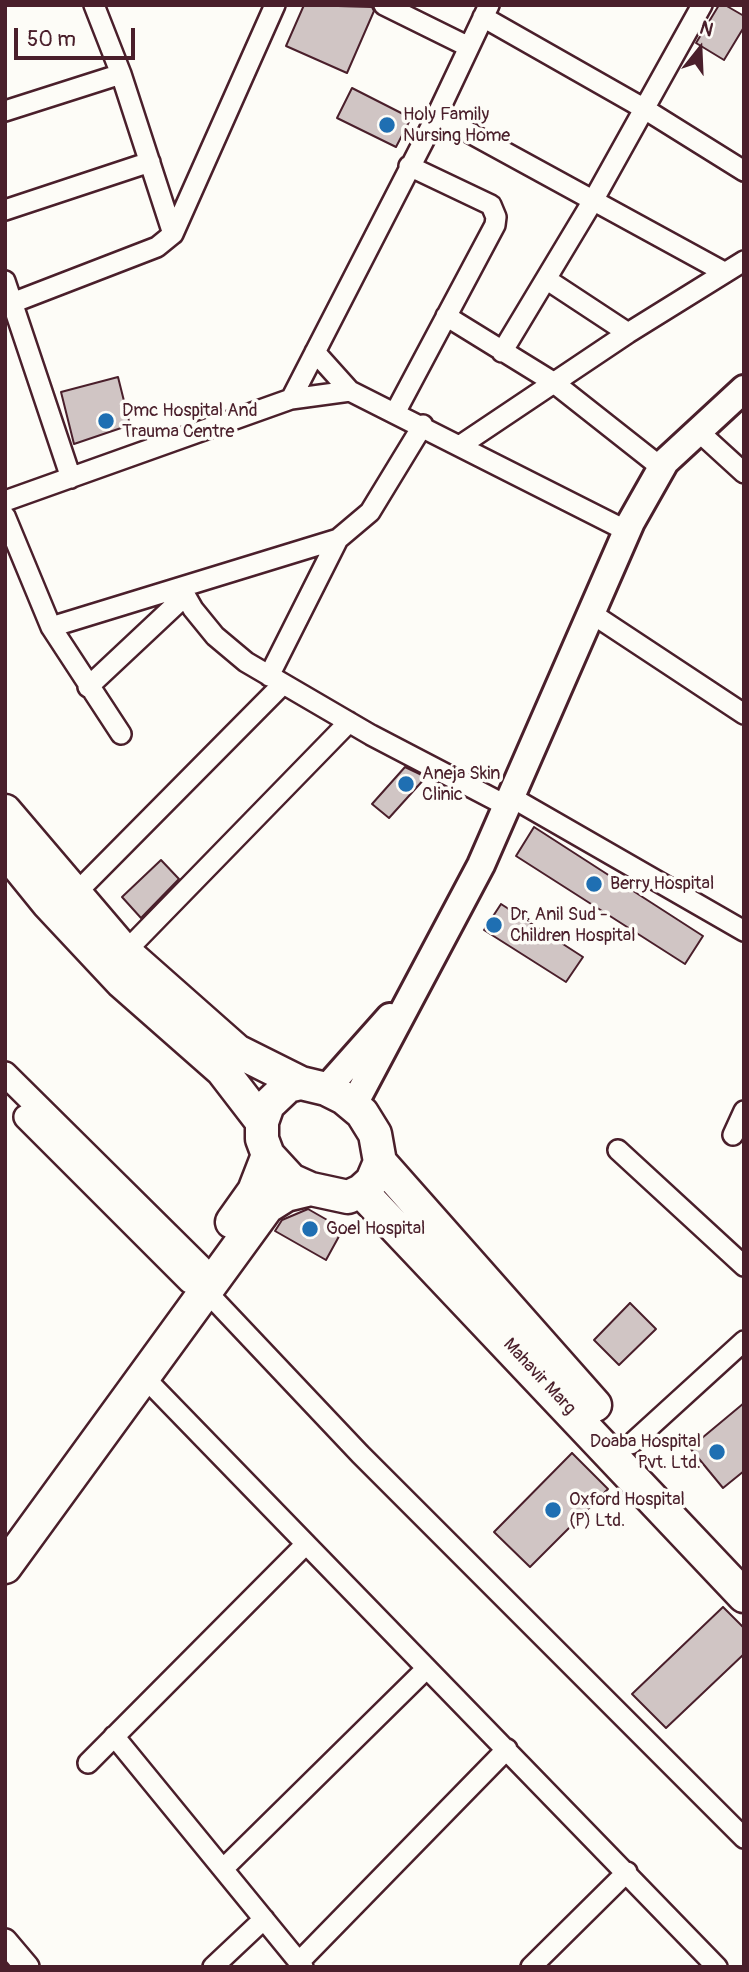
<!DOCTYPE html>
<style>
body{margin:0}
#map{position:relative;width:749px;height:1972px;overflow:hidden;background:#fdfcf7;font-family:Pangolin,sans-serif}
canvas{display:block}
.frame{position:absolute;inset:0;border:7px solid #4a1f2b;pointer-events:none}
.north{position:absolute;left:665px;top:14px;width:70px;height:70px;-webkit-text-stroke:5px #fdfcf7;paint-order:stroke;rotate:18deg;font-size:19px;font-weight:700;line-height:28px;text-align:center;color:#4a1f2b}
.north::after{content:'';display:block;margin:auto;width:24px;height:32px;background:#4a1f2b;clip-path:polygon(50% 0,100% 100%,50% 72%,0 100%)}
.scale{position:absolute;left:14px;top:28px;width:121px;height:32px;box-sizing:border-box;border:4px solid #4a1f2b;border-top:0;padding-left:9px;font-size:21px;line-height:24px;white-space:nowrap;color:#4a1f2b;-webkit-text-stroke:5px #fdfcf7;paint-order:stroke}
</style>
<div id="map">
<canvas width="749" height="1972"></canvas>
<div class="frame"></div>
<div class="north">N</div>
<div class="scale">50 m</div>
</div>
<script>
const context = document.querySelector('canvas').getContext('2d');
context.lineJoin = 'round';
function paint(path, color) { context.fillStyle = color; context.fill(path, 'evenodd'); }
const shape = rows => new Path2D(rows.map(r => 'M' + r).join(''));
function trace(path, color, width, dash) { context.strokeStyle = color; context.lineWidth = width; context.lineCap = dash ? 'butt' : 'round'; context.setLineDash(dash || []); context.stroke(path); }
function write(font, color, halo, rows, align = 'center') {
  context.font = font + ' Pangolin,sans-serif'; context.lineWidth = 7; context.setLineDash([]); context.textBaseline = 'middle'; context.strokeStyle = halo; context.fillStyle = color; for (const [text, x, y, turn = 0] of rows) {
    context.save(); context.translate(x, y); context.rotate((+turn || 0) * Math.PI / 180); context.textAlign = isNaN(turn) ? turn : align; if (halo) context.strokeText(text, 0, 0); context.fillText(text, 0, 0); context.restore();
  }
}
const building = shape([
 [304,5,372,7,374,11,347,73,286,46,304,5],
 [719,5,725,5,744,16,744,27,724,60,696,43,719,5],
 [352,88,411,118,396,147,337,118,352,88],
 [118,377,130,425,74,444,61,392,118,377],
 [405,767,426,777,389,818,372,804,405,767],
 [534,827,703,936,685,964,516,856,534,827],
 [161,860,179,879,141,918,122,897,161,860],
 [501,904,583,957,566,982,484,930,501,904],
 [308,1209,343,1229,326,1260,275,1231,282,1220,308,1209],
 [630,1303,656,1329,619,1365,594,1340,630,1303],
 [744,1403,744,1471,723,1488,690,1448,744,1403],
 [572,1453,608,1489,530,1567,494,1532,572,1453],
 [723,1607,744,1628,744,1654,666,1728,632,1694,723,1607]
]);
const minor = shape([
 [94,5,121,74,173,234],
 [384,5,469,47],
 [483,17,643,108,744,171],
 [5,111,121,74],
 [437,115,724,272],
 [5,210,150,162],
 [546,279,628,333],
 [5,281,71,478],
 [12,303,157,247,173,234,275,5],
 [446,316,553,382,662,468],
 [315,352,350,391],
 [502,352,594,199,702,5],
 [291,399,437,115,489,5],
 [396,411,495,225,496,217,491,205,409,166],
 [698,431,744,473],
 [461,445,628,333,744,261],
 [5,501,291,399,350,391,627,531],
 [5,516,51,627,121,734],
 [181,588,193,609,215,636,246,662,371,735,507,806],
 [591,613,744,714],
 [51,627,338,539,370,512,423,425],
 [269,676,338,539],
 [88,687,185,596],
 [511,797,744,931],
 [74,895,282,685],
 [125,952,349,722],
 [733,1135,744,1111],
 [618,1150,744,1266],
 [205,1290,360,1454,744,1838],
 [143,1376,717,1967],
 [631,1444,744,1341],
 [114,1736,303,1967],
 [88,1763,305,1545],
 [223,1869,426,1669],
 [299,1962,507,1749],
 [213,1967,264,1919],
 [531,1967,627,1872]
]);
const tertiary = shape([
 [5,1074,200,1267],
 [26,1117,190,1281],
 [5,1941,27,1967]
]);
const secondary = shape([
 [326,1089,390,1017],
 [353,1106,481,865,631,522,665,462,744,389]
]);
const trunk = shape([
 [5,811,125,952,237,1051,301,1083],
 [5,850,48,903,122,982,222,1070,262,1122],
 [301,1083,326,1089,344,1098,362,1113,375,1134,380,1162,372,1181,361,1191,348,1197,311,1189,291,1180,268,1155,262,1139,262,1122,268,1105,288,1086,301,1083],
 [380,1162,595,1405],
 [361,1191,744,1596],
 [232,1222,254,1191,268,1155],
 [5,1567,267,1207,286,1195,311,1189]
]);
const markers = [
 [387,125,9,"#1f6fb2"],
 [106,421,9,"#1f6fb2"],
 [406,784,9,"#1f6fb2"],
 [594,884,9,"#1f6fb2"],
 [494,925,9,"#1f6fb2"],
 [310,1229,9,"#1f6fb2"],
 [717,1452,9,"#1f6fb2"],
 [553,1510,9,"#1f6fb2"]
];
const poiNames = [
 ["Holy Family",403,115],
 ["Nursing Home",403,136],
 ["Dmc Hospital And",122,411],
 ["Trauma Centre",122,432],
 ["Aneja Skin",422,774],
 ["Clinic",422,795],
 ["Berry Hospital",610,884],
 ["Dr. Anil Sud -",510,915],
 ["Children Hospital",510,936],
 ["Goel Hospital",326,1229],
 ["Doaba Hospital",701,1442,"right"],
 ["Pvt. Ltd.",701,1463,"right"],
 ["Oxford Hospital",569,1500],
 ["(P) Ltd.",569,1521]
];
const streetNames = [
 ["Mahavir Marg",539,1377,47]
];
paint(building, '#d0c5c4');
trace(building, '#4a1f2b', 2);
trace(minor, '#4a1f2b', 24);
trace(tertiary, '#4a1f2b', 28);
trace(secondary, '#4a1f2b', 32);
trace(trunk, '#4a1f2b', 37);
trace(minor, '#fdfcf7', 19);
trace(tertiary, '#fdfcf7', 23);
trace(secondary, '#fdfcf7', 26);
trace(trunk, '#fdfcf7', 32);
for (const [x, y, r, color] of markers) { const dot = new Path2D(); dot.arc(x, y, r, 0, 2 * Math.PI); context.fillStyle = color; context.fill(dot); trace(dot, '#fdfcf7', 2.5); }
write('18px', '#4a1f2b', '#fdfcf7', poiNames, 'left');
write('18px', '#4a1f2b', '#fdfcf7', streetNames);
</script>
